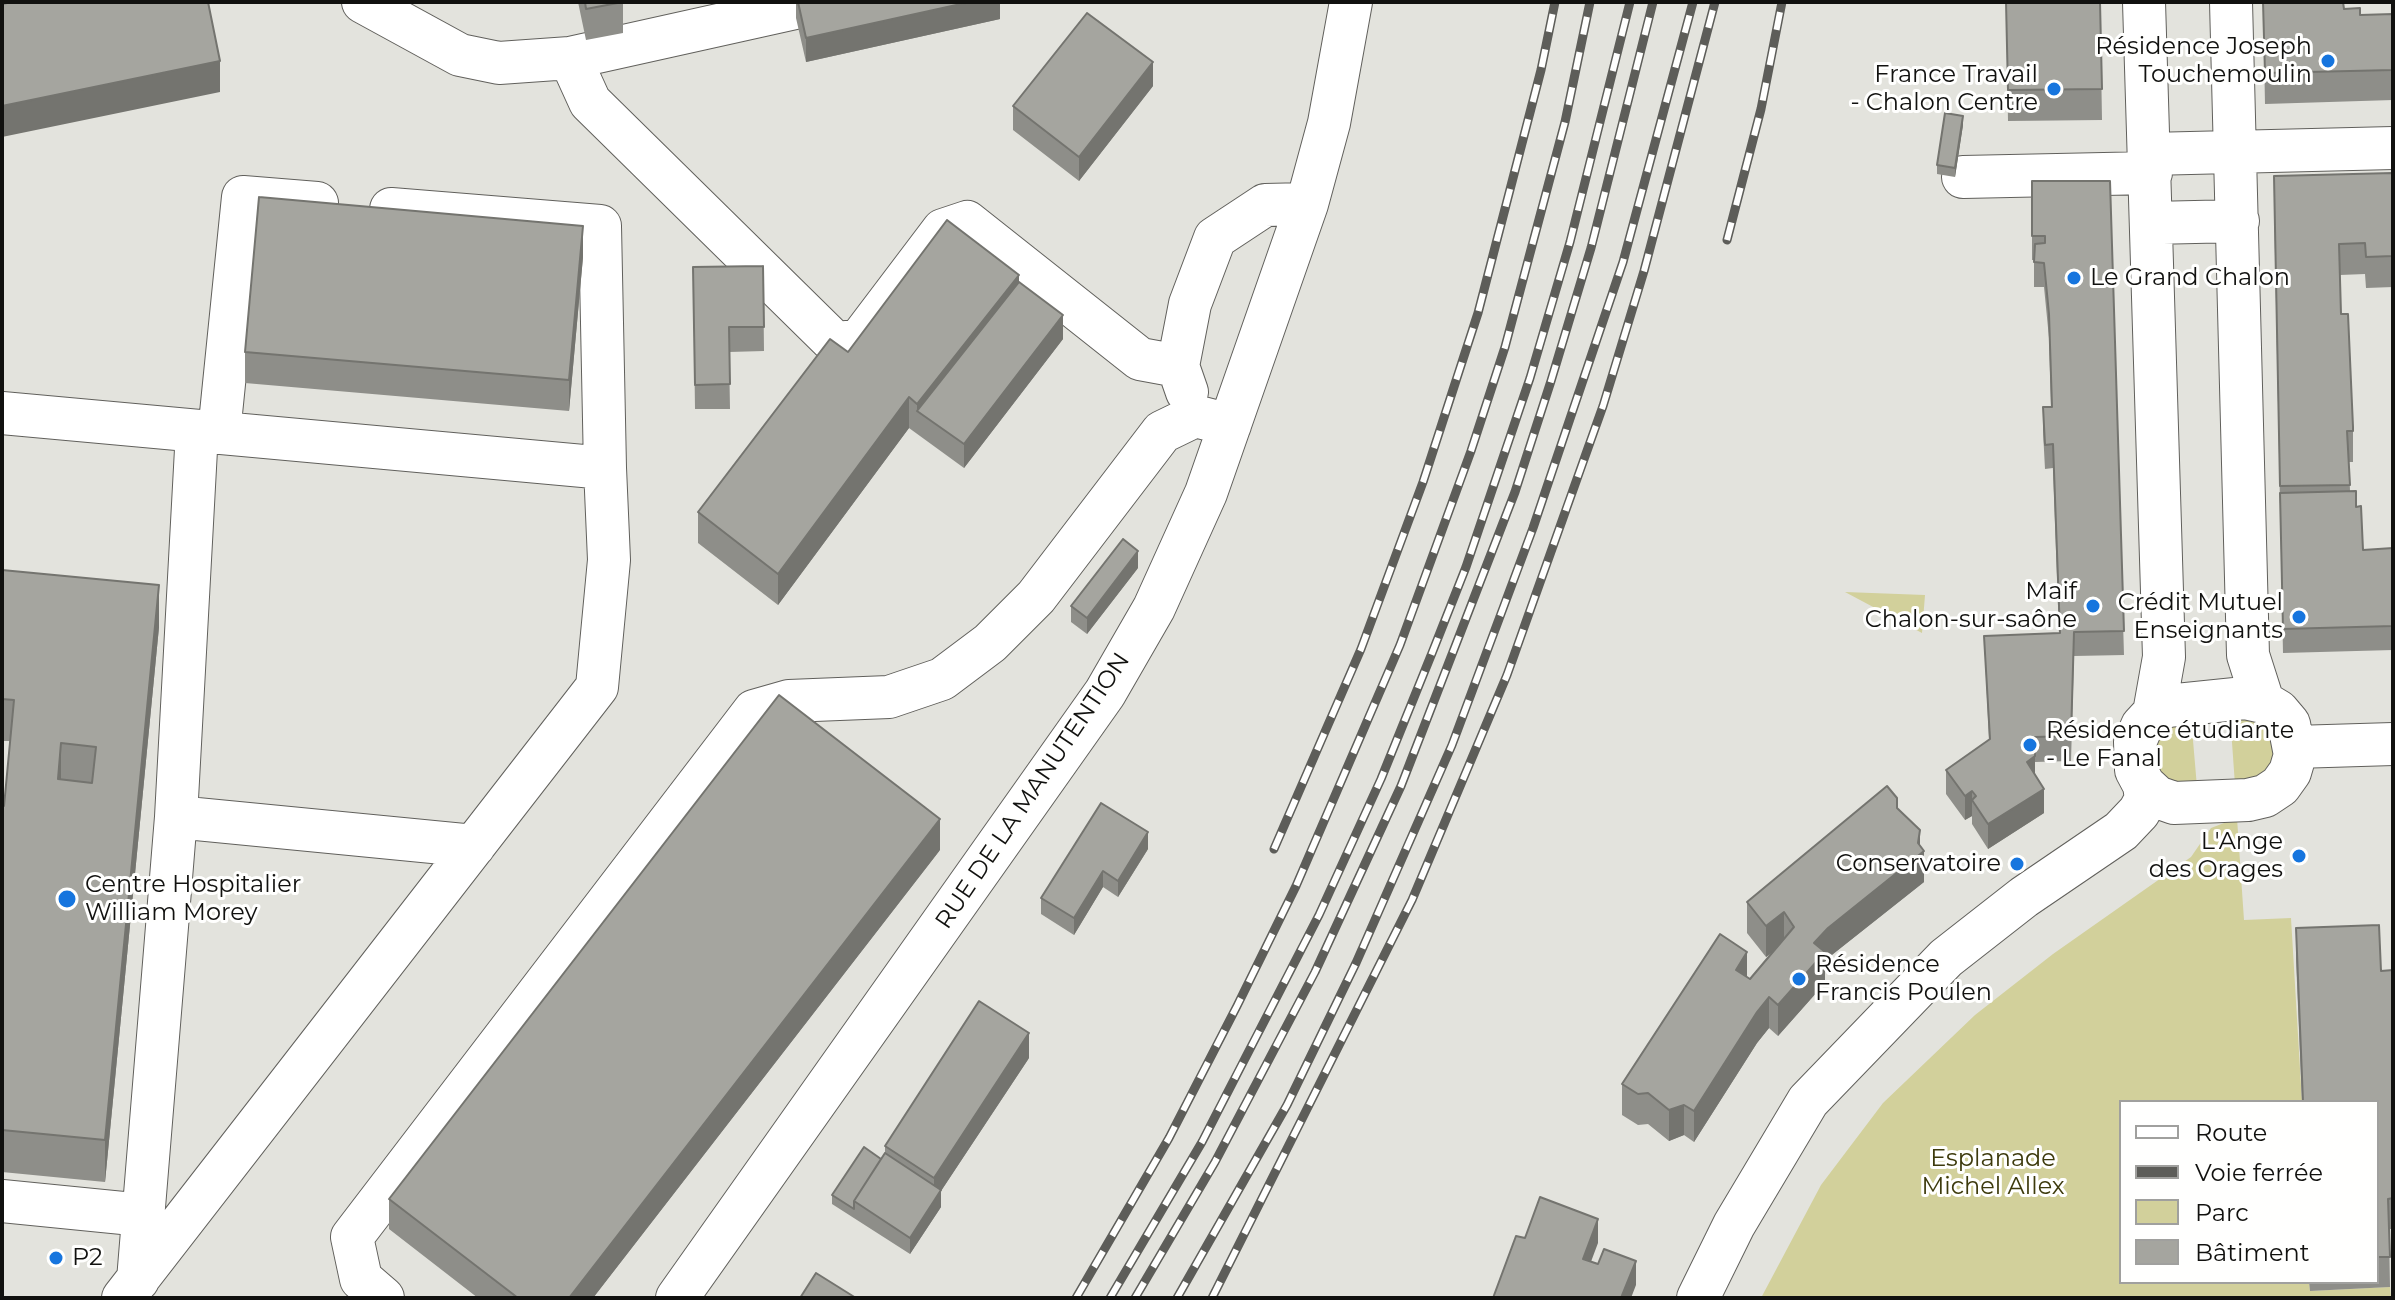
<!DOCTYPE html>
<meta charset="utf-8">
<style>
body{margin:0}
#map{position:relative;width:2395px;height:1300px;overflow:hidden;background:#e3e3dd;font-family:Montserrat,sans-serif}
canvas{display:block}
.frame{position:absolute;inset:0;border:4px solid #11110f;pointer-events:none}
.legend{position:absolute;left:2119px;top:1100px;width:260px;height:184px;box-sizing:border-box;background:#fffffe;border:2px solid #a0a09e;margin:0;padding:10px 14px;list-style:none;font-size:24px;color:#11110f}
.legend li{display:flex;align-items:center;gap:16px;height:40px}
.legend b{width:40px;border:2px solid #a0a09e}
</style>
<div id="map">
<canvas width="2395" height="1300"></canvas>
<div class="frame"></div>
<ul class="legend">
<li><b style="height:10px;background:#fff"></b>Route</li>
<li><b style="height:10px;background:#5d5d59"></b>Voie ferrée</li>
<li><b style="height:22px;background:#d2d09b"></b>Parc</li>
<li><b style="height:22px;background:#a5a59f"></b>Bâtiment</li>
</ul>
</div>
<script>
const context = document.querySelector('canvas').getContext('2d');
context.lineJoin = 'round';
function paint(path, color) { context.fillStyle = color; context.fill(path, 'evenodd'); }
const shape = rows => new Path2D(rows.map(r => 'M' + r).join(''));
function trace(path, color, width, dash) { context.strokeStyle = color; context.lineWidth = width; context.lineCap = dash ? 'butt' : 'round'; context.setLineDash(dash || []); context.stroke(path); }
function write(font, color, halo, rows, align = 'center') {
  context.font = font + ' Montserrat,sans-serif'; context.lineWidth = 6; context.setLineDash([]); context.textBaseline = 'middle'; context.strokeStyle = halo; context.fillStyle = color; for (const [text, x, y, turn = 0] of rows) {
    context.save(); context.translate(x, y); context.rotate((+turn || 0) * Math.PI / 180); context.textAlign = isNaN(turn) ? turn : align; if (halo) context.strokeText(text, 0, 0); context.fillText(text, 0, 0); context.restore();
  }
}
const green = shape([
 [1845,592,1925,595,1922,633],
 [2230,714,2251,715,2272,734,2276,753,2265,777,2235,785],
 [2191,717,2197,787,2175,787,2154,767,2155,735],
 [2237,818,2244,920,2291,918,2302,1102,2121,1102,2121,1282,2309,1282,2310,1291,2390,1287,2391,1298,1761,1298,1821,1185,1883,1103,1975,1015,2053,954,2191,857,2211,828]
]);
const minor = shape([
 [363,2,460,55,499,63,570,58],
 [822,2,570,58,590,102,835,343,859,341,943,230,967,222,1140,359,1178,366],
 [2144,2,2164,657,2154,713],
 [2231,2,2248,655,2263,702],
 [2150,154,2393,148],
 [1963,177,2151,173],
 [391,209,600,226,605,468],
 [2152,223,2238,221],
 [1187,392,1178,366,1190,304,1215,238,1265,205,1307,204],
 [2,413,605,468,609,560,597,687,123,1298],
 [219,433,243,197,317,203],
 [2245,698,2263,702,2278,711,2289,724,2295,755,2290,772,2280,786,2265,796,2248,800,2174,803,2157,797,2144,785,2136,770,2135,742,2142,726,2154,713,2167,706,2245,698],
 [2295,747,2393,744],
 [176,817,197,431],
 [2,1201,143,1215],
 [138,1280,176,817,474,846],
 [383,1298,361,1279,352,1237,754,711,789,701,889,697,942,679,990,643,1036,597,1162,432,1195,416,1230,425],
 [677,1298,1105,693,1154,608,1206,493,1307,204,1329,123,1351,2],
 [1698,1298,1734,1225,1808,1101,1946,958,2024,897,2121,831,2139,812,2146,799,2144,785]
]);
const rail = shape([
 [1727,240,1761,109,1782,2],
 [1274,849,1361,649,1423,482,1478,313,1541,70,1555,2],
 [1076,1298,1169,1138,1237,1006,1296,886,1400,645,1471,451,1505,347,1565,122,1590,2],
 [1110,1298,1202,1142,1319,915,1381,779,1432,653,1466,567,1530,378,1570,242,1630,2],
 [1135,1298,1215,1162,1315,972,1401,786,1515,492,1551,381,1591,248,1653,2],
 [1177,1298,1287,1105,1356,963,1452,745,1533,528,1623,262,1693,2],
 [1212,1298,1412,900,1507,675,1603,406,1644,271,1715,2]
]);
const wall = shape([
 [578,2,623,2,623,33,586,40],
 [796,2,1000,2,1000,19,806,62,796,18],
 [2006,2,2100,2,2102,120,2008,121],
 [2263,2,2343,2,2344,9,2360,15,2393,14,2393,100,2265,104],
 [1153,86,1079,181,1013,130,1013,106],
 [1963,125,1955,177,1937,174,1937,165],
 [2393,173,2393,287,2366,288,2365,274,2340,275,2341,314,2353,427,2353,462,2349,462,2350,491,2356,507,2363,550,2393,548,2393,650,2283,653,2274,206],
 [2032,181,2110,181,2124,655,2074,656,2071,761,2035,762,2035,776,2044,813,1988,849,1972,824,1972,816,1965,820,1946,794,1946,770,1989,740,1984,636,2059,633,2053,468,2045,469,2043,431,2043,407,2051,407,2049,338,2044,287,2034,287,2034,260,2032,260],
 [583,257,569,411,245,383,245,352],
 [763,266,764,351,729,352,730,409,695,409,693,267],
 [1019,282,1063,339,964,468,909,428,778,605,698,543,698,512,848,352],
 [1138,568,1087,634,1071,622,1071,606],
 [2,570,159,627,105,1182,2,1172,2,806,4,806,10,741,2,741],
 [1897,808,1920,846,1924,882,1828,958,1825,962,1825,983,1778,1036,1769,1028,1757,1043,1694,1142,1684,1135,1669,1141,1648,1124,1638,1125,1622,1115,1622,1084,1747,977,1750,979,1772,953,1766,957,1747,933,1747,902],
 [1148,849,1118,897,1103,887,1074,935,1041,914,1041,898],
 [940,850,593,1298,478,1298,389,1229,389,1199],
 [2296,928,2381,971,2393,970,2393,1229,2389,1229,2390,1287,2310,1291,2309,1282,2377,1282,2377,1102,2302,1102,2296,959],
 [1029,1058,941,1191,941,1207,910,1254,832,1204,832,1195,881,1159,885,1153,885,1146]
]);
const shadedWall = shape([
 [970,2,1000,2,1000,19,806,62,806,38],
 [220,61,220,92,2,137,2,106],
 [1153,62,1153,86,1079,181,1079,157],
 [1963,116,1963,125,1955,177,1955,168],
 [583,226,583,257,569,411,569,380],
 [1019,275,1019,306,917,411,917,435,917,404],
 [1063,315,1063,339,964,468,964,444],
 [909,397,909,428,778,605,778,574],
 [1138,551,1138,568,1087,634,1087,618],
 [159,585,159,627,105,1182,105,1140],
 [61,743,61,785,58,779],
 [2035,756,2035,780,2027,762],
 [2044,789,2044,813,1988,849,1988,824],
 [1972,791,1972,816,1965,820,1965,796],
 [940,819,940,850,593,1298,569,1298],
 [1920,830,1920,854,1924,851,1924,882,1828,958,1825,962,1825,983,1778,1036,1778,1005,1814,943,1828,928,1918,843],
 [1148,832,1148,849,1118,897,1118,881],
 [1103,871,1103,887,1074,935,1074,918],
 [1784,912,1784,943,1766,957,1766,926],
 [1747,952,1747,983,1736,970],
 [1769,997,1769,1028,1757,1043,1694,1142,1694,1111,1757,1012],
 [1029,1033,1029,1058,941,1191,941,1207,910,1254,910,1238,934,1201,934,1178],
 [1684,1105,1684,1135,1669,1141,1669,1110],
 [1598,1219,1598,1243,1583,1283,1583,1259],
 [1636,1261,1636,1285,1631,1298,1621,1298]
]);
const building = shape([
 [12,2,208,2,220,61,2,106,2,4,12,2],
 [585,2,623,2,586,9,585,2],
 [798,2,970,2,806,38,798,2],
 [2006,2,2100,2,2102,89,2008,90,2006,2],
 [2263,2,2343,2,2344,9,2360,8,2360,15,2393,14,2393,70,2265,73,2263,2],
 [1087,13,1153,62,1079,157,1013,106,1087,13],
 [1945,113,1963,116,1955,168,1937,165,1945,113],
 [2393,173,2393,256,2366,257,2365,243,2339,244,2341,314,2348,314,2353,427,2353,431,2347,431,2350,485,2280,486,2274,176,2393,173],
 [2032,181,2110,181,2124,631,2074,632,2071,736,2035,737,2035,756,2027,762,2044,789,1988,824,1972,800,1976,796,1972,791,1965,796,1946,770,1990,739,1984,636,2060,633,2053,444,2045,445,2043,407,2052,407,2049,314,2044,263,2034,262,2035,244,2045,243,2045,236,2032,236,2032,181],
 [259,197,583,226,569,380,245,352,259,197],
 [947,220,1019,275,917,404,909,397,778,574,698,512,830,339,848,352,947,220],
 [763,266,764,327,729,327,730,384,695,385,693,267,763,266],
 [1019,282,1063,315,964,444,917,411,1019,282],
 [2356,491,2356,507,2361,506,2363,550,2393,548,2393,626,2283,629,2280,493,2356,491],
 [1123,539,1138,551,1087,618,1071,606,1123,539],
 [2,570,159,585,105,1140,2,1130,2,806,4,806,14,700,2,699,2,570],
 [61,743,96,747,92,783,58,779,61,743],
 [779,695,940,819,569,1298,518,1298,389,1199,779,695],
 [1887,786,1897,798,1897,808,1920,830,1918,843,1924,851,1828,928,1814,943,1825,952,1778,1005,1769,997,1757,1012,1694,1111,1684,1105,1669,1110,1648,1093,1638,1094,1622,1084,1720,934,1747,952,1736,970,1750,979,1794,927,1784,912,1766,926,1747,902,1887,786],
 [1101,803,1148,832,1118,881,1103,871,1074,918,1041,898,1101,803],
 [2379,925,2381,971,2393,970,2393,1198,2388,1199,2390,1257,2377,1257,2377,1102,2303,1102,2296,928,2379,925],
 [979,1001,1029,1033,934,1178,885,1146,979,1001],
 [864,1147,881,1159,854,1201,854,1209,832,1195,864,1147],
 [885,1153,941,1190,910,1238,854,1201,885,1153],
 [1540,1197,1598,1219,1583,1259,1598,1264,1604,1249,1636,1261,1621,1298,1493,1298,1516,1236,1525,1238,1540,1197],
 [816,1273,856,1298,800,1298,816,1273]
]);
const markers = [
 [2328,61,8,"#1675de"],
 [2054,89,8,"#1675de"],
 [2074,278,8,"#1675de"],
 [2093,606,8,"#1675de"],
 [2299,617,8,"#1675de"],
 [2030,745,8,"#1675de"],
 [2299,856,8,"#1675de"],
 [2017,864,8,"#1675de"],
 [67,899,10,"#1675de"],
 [1799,979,8,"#1675de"],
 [56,1258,8,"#1675de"]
];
const poiNames = [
 ["Résidence Joseph",2312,47],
 ["Touchemoulin",2312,75],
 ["France Travail",2038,75],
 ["- Chalon Centre",2038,103],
 ["Le Grand Chalon",2090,278,"left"],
 ["Maif",2077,592],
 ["Chalon-sur-saône",2077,620],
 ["Crédit Mutuel",2283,603],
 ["Enseignants",2283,631],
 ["Résidence étudiante",2046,731,"left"],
 ["- Le Fanal",2046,759,"left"],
 ["L'Ange",2283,842],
 ["des Orages",2283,870],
 ["Conservatoire",2001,864],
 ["Centre Hospitalier",85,885,"left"],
 ["William Morey",85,913,"left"],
 ["Résidence",1815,965,"left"],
 ["Francis Poulen",1815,993,"left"],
 ["P2",72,1258,"left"]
];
const streetNames = [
 ["RUE DE LA MANUTENTION",1033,791,-56]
];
const parkNames = [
 ["Esplanade",1993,1159],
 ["Michel Allex",1993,1187]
];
paint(green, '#d2d09b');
trace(minor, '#61605c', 44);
trace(minor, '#fff', 42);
trace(rail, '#5d5d59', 9);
trace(rail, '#fffffe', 6, [18]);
paint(wall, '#8e8e89');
paint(shadedWall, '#74746f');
paint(building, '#a5a59f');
trace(building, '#74746f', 2);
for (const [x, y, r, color] of markers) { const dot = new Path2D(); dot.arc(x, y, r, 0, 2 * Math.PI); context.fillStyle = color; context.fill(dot); trace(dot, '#fffffe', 3); }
write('24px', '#11110f', '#fffffe', poiNames, 'right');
write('24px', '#11110f', '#fffffe', streetNames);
write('24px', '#3d3a0c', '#fffffe', parkNames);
</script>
